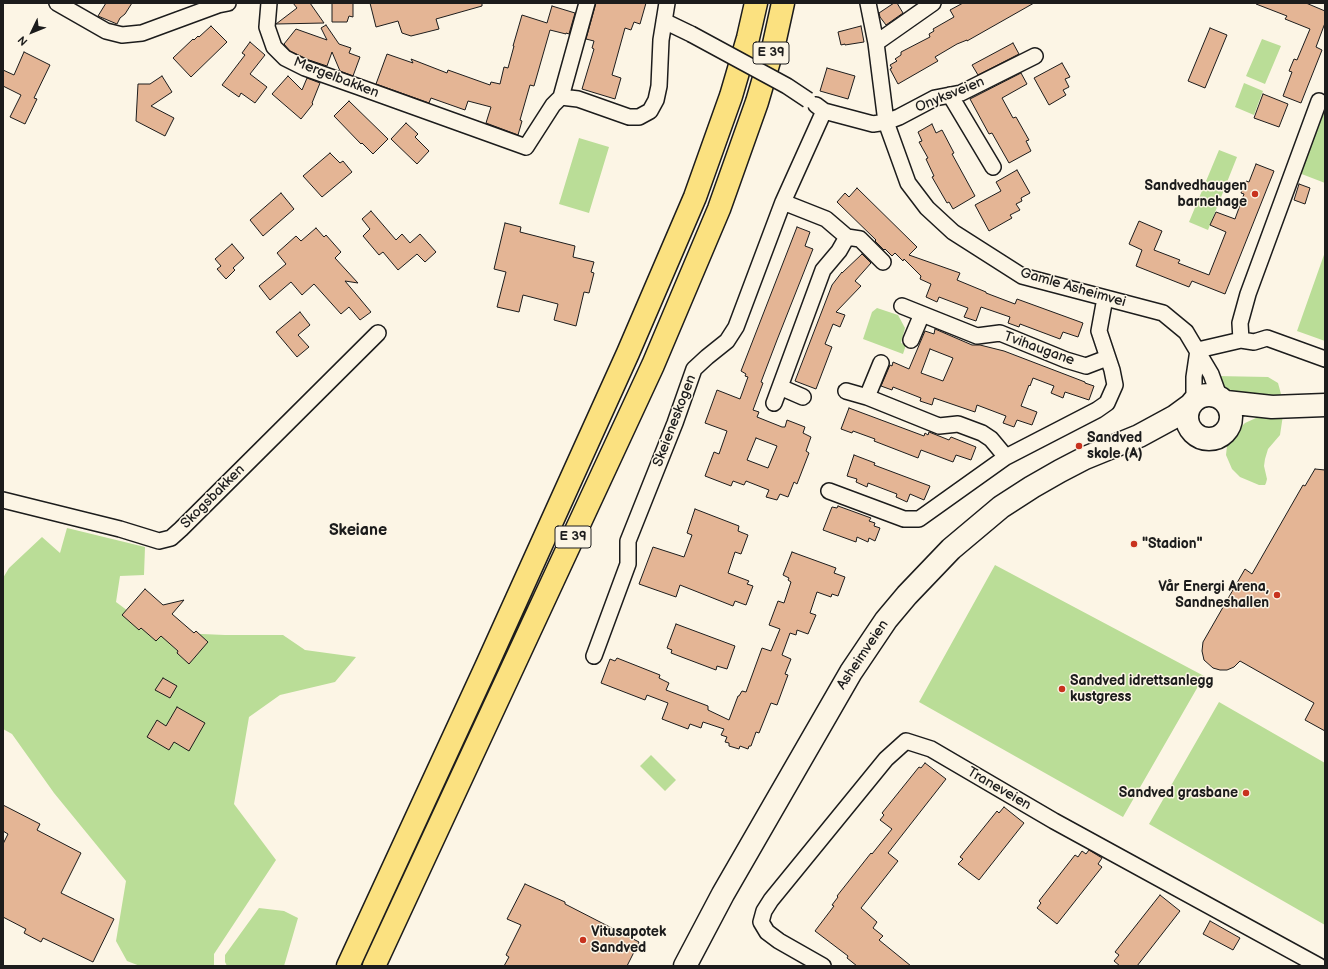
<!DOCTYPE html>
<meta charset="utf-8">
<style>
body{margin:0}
#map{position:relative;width:1328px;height:969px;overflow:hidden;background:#fcf5e5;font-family:"Balsamiq Sans",sans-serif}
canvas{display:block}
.frame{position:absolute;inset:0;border:4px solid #1c1c1c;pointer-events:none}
.north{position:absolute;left:12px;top:12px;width:40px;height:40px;-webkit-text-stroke:3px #fcf5e5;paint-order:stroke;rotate:227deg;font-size:11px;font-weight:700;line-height:16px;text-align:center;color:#1c1c1c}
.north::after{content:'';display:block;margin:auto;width:14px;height:18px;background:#1c1c1c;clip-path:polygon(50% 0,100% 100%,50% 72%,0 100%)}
</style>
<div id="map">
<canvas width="1328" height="969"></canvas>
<div class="frame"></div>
<div class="north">N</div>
</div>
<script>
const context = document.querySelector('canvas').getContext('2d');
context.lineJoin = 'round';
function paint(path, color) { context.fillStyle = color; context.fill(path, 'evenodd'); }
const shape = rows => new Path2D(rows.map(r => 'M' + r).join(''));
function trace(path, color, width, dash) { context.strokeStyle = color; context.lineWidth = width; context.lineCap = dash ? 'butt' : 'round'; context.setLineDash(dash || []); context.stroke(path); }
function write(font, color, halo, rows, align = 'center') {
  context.font = font + ' "Balsamiq Sans",sans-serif'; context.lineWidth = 3; context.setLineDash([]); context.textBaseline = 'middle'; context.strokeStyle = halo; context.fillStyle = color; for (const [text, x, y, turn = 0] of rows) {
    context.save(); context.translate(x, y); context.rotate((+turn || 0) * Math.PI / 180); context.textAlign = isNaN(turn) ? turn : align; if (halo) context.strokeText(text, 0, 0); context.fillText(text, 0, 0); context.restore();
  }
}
const green = shape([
 [1262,39,1281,46,1265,84,1246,76],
 [1244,83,1263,91,1254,115,1235,107],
 [1325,107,1325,183,1299,173],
 [579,138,609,147,589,213,559,204],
 [1219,150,1237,157,1208,230,1189,222],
 [1325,252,1325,341,1297,331],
 [877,308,898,315,905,328,901,343,906,345,903,354,863,339,872,312],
 [1216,376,1268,377,1278,383,1281,394,1278,398,1229,391,1221,385],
 [1283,415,1280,435,1268,449,1265,459,1264,466,1267,479,1266,483,1265,485,1259,485,1240,477,1232,469,1226,455,1227,446,1233,435,1245,423,1256,418],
 [67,528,145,547,144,575,120,576,116,602,156,632,225,635,283,635,305,650,356,657,335,682,280,695,249,717,234,804,276,860,214,954,214,966,140,966,127,961,116,941,126,881,54,793,12,734,3,729,3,578,9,568,42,537,60,553],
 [995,565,1204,676,1123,817,919,702],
 [1219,702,1325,763,1325,925,1149,824],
 [651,755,676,780,665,791,640,766],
 [259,908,284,911,298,918,284,966,227,966,225,962,225,955]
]);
const building = shape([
 [106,3,132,3,125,14,120,18,117,24,98,16,106,3],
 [293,3,310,3,324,23,276,24,297,8,293,3],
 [332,3,353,3,353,17,349,16,347,22,332,22,332,3],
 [370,3,482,3,482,6,436,19,439,29,411,36,402,33,398,21,376,27,370,3],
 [596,3,646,3,640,24,634,22,631,30,625,28,612,75,621,78,615,99,582,89,594,49,592,48,594,41,586,39,596,3],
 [894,3,897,3,903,13,886,25,880,17,879,13,894,3],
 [963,3,1034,3,967,41,967,40,957,44,935,57,938,61,898,84,890,69,892,68,890,65,897,61,895,59,901,55,901,52,930,37,929,34,934,31,933,29,954,17,950,10,963,3],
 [1257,3,1306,3,1325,11,1325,23,1316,47,1322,50,1301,103,1283,96,1292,72,1289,71,1294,59,1297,60,1310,29,1285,19,1287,16,1256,4,1257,3],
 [552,6,575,13,569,34,566,33,566,34,550,30,534,86,530,85,520,120,522,121,518,135,486,123,491,107,468,101,465,110,431,98,429,103,376,84,387,54,413,63,411,59,447,73,448,70,490,85,491,82,500,84,504,67,508,68,514,46,513,46,522,15,547,23,552,6],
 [326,25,339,44,351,48,349,53,360,57,353,76,340,71,332,52,327,66,309,60,290,51,284,44,296,29,327,40,321,28,326,25],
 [211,26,227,42,191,77,173,58,193,39,194,40,198,36,199,37,211,26],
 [861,26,864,42,845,45,845,44,841,45,838,32,861,26],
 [1210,28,1227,35,1205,88,1188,81,1210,28],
 [250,42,265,55,250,74,267,87,255,103,241,93,239,97,222,85,245,55,242,53,250,42],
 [1013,43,1019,54,978,75,972,65,1013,43],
 [24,52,50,65,34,98,37,99,25,124,10,117,21,95,3,86,3,70,14,75,24,52],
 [1062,63,1070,77,1065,79,1069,87,1063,90,1066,95,1049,105,1034,78,1062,63],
 [827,68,855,76,848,99,820,91,827,68],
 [1021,73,1027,84,1002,98,1013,118,1016,117,1029,140,1026,141,1031,151,1009,163,992,133,989,134,970,99,1021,73],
 [162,76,172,92,151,106,174,118,165,136,136,121,138,84,150,84,162,76],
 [288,76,302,90,307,78,320,83,312,103,313,104,301,119,272,94,288,76],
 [1263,94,1288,104,1279,127,1254,118,1263,94],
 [349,101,388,139,373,154,362,143,361,144,334,116,349,101],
 [406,123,418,134,415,137,429,151,417,164,391,139,406,123],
 [932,124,936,133,942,130,954,153,952,154,975,196,953,209,949,202,947,203,932,177,934,176,926,159,928,158,919,142,922,141,918,132,932,124],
 [330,153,340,163,343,161,352,172,322,197,303,176,330,153],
 [1256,164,1274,171,1225,294,1192,281,1189,287,1136,266,1142,250,1129,244,1139,221,1162,231,1154,250,1180,260,1178,263,1209,275,1226,232,1210,225,1216,212,1235,219,1244,194,1241,193,1246,181,1249,182,1256,164],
 [1017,170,1030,193,1021,198,1022,201,1016,204,1020,210,1010,215,1012,218,989,231,975,205,1001,191,996,182,1017,170],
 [1299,184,1310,188,1305,204,1294,200,1299,184],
 [857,188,917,247,909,255,960,273,957,280,986,292,986,293,1015,304,1017,299,1083,323,1078,337,1063,332,1060,339,1020,324,1019,327,1008,323,1010,317,981,307,976,321,964,317,968,308,939,297,937,302,926,297,931,284,920,279,921,276,904,259,903,261,895,253,892,256,885,249,884,250,875,241,876,240,837,202,845,193,849,197,857,188],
 [281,193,294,209,263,236,250,220,281,193],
 [371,211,396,240,402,234,410,243,420,234,436,252,425,262,417,254,398,270,383,252,379,255,363,236,370,229,362,219,371,211],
 [505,223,521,227,520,232,575,246,573,257,594,262,591,272,594,273,589,293,584,292,576,326,554,320,558,304,523,295,519,312,497,307,506,272,494,269,505,223],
 [797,227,810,232,805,246,813,249,777,340,761,382,763,383,753,410,759,412,757,417,782,427,785,427,787,420,805,427,803,433,811,437,806,451,809,453,797,484,794,482,788,497,780,494,777,500,766,497,769,490,746,481,744,485,733,481,731,486,705,476,714,452,719,454,727,431,705,423,717,390,740,399,748,377,745,376,746,374,741,371,797,227],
 [756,438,777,446,768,468,747,460,756,438],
 [316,228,324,237,326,235,341,252,335,258,358,283,345,281,371,312,360,320,349,307,341,314,314,284,302,295,291,282,270,300,259,286,286,264,277,253,296,236,301,241,316,228],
 [232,244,244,258,233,268,235,270,226,279,217,269,221,266,215,259,232,244],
 [862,254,871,263,855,281,861,286,836,312,845,315,840,327,833,324,825,344,832,347,816,389,795,381,832,285,842,272,842,273,862,254],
 [300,312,310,325,298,335,309,347,297,357,276,332,300,312],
 [935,329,972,345,980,345,1004,351,1085,382,1085,383,1094,386,1089,400,1065,392,1063,398,1051,393,1054,386,1033,378,1030,386,1029,385,1021,406,1037,412,1032,425,1017,420,1014,427,1003,423,1006,416,977,405,975,412,934,398,932,405,920,401,921,398,893,387,892,390,881,386,890,365,892,366,893,362,909,369,925,331,934,334,935,329],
 [930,349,953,358,943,381,921,373,930,349],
 [849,408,924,436,925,433,928,435,929,432,949,440,951,437,976,447,971,460,956,455,953,462,921,450,918,458,874,441,875,439,853,431,852,433,841,429,849,408],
 [854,455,875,463,874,465,930,486,924,500,910,494,907,502,896,497,897,494,868,483,867,487,856,482,857,479,847,476,854,455],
 [1315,469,1325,470,1325,731,1305,720,1314,703,1240,661,1234,667,1227,670,1220,670,1213,668,1204,660,1202,651,1203,642,1245,569,1252,574,1303,485,1305,486,1315,469],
 [838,506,871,518,869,521,875,523,874,526,880,528,875,541,869,538,868,542,857,537,856,542,823,530,832,507,837,508,838,506],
 [695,509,739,526,738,531,748,535,741,554,735,552,728,573,749,581,747,584,753,586,746,605,735,601,733,606,680,585,676,597,639,584,653,547,684,557,692,535,687,533,695,509],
 [792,552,836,568,834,573,845,577,838,596,832,594,831,597,817,592,810,613,816,615,808,634,797,630,796,635,790,633,782,655,791,659,785,674,788,675,777,705,771,703,759,733,756,732,751,746,749,746,748,749,740,746,739,749,729,746,729,743,725,742,727,737,721,735,724,729,703,722,701,728,690,724,688,729,662,719,668,703,647,695,645,700,601,683,610,659,615,661,617,658,660,675,659,678,669,683,666,690,708,706,708,710,729,720,738,696,739,696,742,691,746,692,762,648,771,651,780,629,769,625,778,601,784,603,791,582,788,580,789,578,783,575,792,552],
 [145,589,163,605,184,600,172,614,194,633,196,631,208,642,189,664,177,653,178,651,161,636,156,641,141,628,139,630,122,615,145,589],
 [676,624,735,646,727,669,717,666,716,670,671,653,672,650,667,648,676,624],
 [163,678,177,686,170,698,155,690,163,678],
 [177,707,205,723,189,751,174,742,169,750,147,737,157,720,166,726,177,707],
 [925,763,946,779,888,853,898,861,861,908,877,922,873,928,883,936,879,940,911,966,857,966,847,958,848,956,815,931,834,906,832,905,838,897,837,896,871,853,872,854,892,829,880,820,884,815,882,813,919,767,921,768,925,763],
 [3,805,40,824,37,830,81,853,61,893,114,919,93,962,43,938,41,942,24,933,26,929,3,917,3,844,8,834,3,831,3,805],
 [1004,807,1024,823,979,880,958,864,963,859,960,857,997,811,999,813,1004,807],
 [1089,850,1102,858,1098,864,1102,867,1057,924,1037,908,1041,903,1039,901,1075,855,1078,857,1082,851,1086,854,1089,850],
 [525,884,565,902,565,904,639,942,627,966,504,966,509,957,506,955,521,925,507,919,525,884],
 [1160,895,1180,911,1137,966,1120,966,1114,961,1119,955,1115,952,1160,895],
 [1210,921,1240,938,1233,950,1203,934,1210,921]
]);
const street = shape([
 [57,3,106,31,122,35,142,33,218,5,228,3],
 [269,3,267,27,274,47,285,58,305,68,359,87,526,147,553,105,561,97,578,99,629,117,639,117,650,111,656,100,659,86,661,40,667,3],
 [868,3,876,43,886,122,908,183,927,208,953,232,1022,276,1163,313,1186,332,1211,374,1219,396],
 [664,21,691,34],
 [876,43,933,3],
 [950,95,993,167],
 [561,97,587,3],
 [816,105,824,111,873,124,886,122,899,117,935,98,961,93,1035,56],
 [847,237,860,239,883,262],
 [902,306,977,336,1000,333,1066,360,1086,366,1107,358],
 [911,340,922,314],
 [1241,340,1240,323,1248,294,1319,101],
 [1198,350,1241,340,1254,342,1267,338,1325,359],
 [780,387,803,397],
 [846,391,867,397,939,426,958,424,982,433,991,439,1006,457],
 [867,397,881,363],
 [1194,400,1194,377,1198,350],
 [774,403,823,270,839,251,847,237,826,219,783,202],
 [829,491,904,519,919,519,1006,457,1097,410,1107,403,1115,385,1112,370,1099,331,1105,298],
 [3,500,120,529,159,541,171,538,181,529,378,333],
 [594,656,628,564,628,541,675,423,694,369,707,357,727,341,736,327,783,202,824,111],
 [823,966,779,941,767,932,761,922,764,911,771,900,886,759,906,741,931,749,1054,821,1319,966]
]);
const secondary = shape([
 '1187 417a22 22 0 1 1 44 0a22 22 0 1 1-44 0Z',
 [1226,402,1272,407,1325,405],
 [685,966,723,894,851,672,886,620,907,595,951,549,1001,507,1032,487,1060,471,1085,458,1139,436,1174,417,1189,406]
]);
const highway = shape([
 [348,966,486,667,628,353,695,197,731,96,748,38,756,3],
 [374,966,653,365,719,209,757,102,774,44,783,3]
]);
const streetBridge = shape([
 [691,34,787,86,808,100]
]);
const markers = [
 [1255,194,4,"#c8321e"],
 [1079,446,4,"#c8321e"],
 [1134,544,4,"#c8321e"],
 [1277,595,4,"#c8321e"],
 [1062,689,4,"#c8321e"],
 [1246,793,4,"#c8321e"],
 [583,940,4,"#c8321e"]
];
const shields = [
 [771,53,36],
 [573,537,36]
];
const shieldNames = [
 ["E 39",771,53],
 ["E 39",573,537]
];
const streetNames = [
 ["Mergelbakken",336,78,21],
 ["Onyksveien",950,95,-22],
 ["Gamle Asheimvei",1073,288,16],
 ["Tvihaugane",1039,349,20],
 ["Skeieneskogen",675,421,-69],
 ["Skogsbakken",213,497,-45],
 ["Asheimveien",863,655,-56],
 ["Traneveien",999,789,30]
];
const poiNames = [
 ["Sandvedhaugen",1247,186,"right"],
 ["barnehage",1247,202,"right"],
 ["Sandved",1087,438],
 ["skole (A)",1087,454],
 ["\"Stadion\"",1142,544],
 ["Vår Energi Arena,",1269,587,"right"],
 ["Sandneshallen",1269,603,"right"],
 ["Sandved idrettsanlegg",1070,681],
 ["kustgress",1070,697],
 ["Sandved grasbane",1238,793,"right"],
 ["Vitusapotek",591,932],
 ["Sandved",591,948]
];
const quarterNames = [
 ["Skeiane",358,531]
];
paint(green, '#badd97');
paint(building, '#e4b595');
trace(building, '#1c1c1c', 1);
trace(street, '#1c1c1c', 18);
trace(secondary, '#1c1c1c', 25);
trace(highway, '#1c1c1c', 25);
trace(street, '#fcf5e5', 15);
trace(secondary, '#fcf5e5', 22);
trace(highway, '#fbe180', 22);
trace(streetBridge, '#1c1c1c', 18, []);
trace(streetBridge, '#fcf5e5', 15);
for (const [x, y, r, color] of markers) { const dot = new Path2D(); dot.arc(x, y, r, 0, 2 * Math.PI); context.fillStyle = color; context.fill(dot); trace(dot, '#fcf5e5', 1.5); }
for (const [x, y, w] of shields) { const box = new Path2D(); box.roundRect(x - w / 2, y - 11, w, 22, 3); context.fillStyle = '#fcf5e5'; context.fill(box); trace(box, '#1c1c1c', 1); }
write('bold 13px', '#1c1c1c', null, shieldNames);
write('14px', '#1c1c1c', '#fcf5e5', streetNames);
write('bold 14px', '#1c1c1c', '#fcf5e5', poiNames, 'left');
write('bold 16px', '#1c1c1c', '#fcf5e5', quarterNames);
</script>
